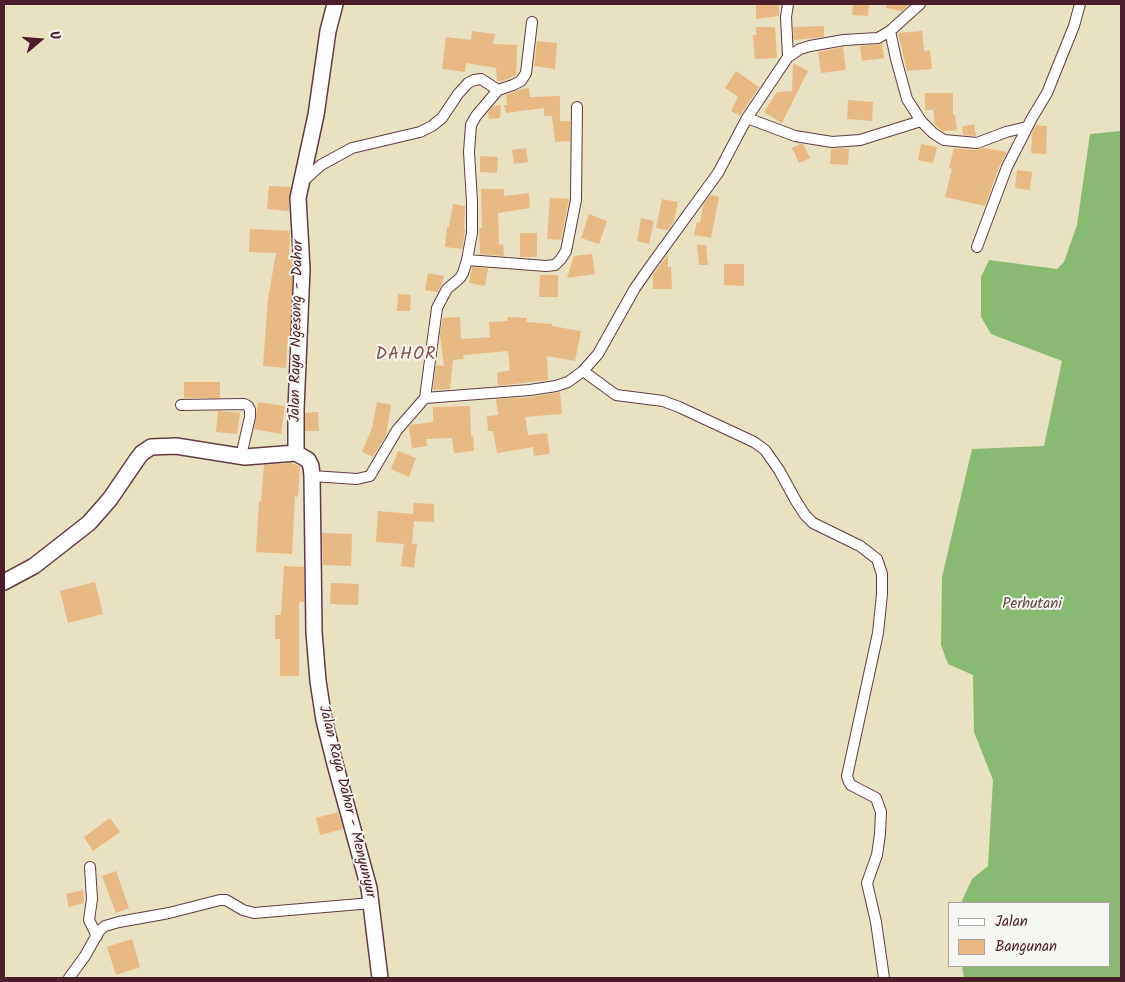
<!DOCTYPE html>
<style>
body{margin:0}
#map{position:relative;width:1125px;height:982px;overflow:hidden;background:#e8e2c2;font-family:Kalam,sans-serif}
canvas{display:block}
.frame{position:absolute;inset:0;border:5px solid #4a1f2b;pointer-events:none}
.legend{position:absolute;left:948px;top:902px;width:162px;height:65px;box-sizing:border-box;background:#f6f6f2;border:1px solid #b1a0a2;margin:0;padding:6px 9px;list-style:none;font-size:15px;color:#4a1f2b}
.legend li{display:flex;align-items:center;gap:10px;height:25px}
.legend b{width:25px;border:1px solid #b1a0a2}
.north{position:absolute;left:15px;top:15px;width:50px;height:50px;-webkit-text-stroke:4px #f6f6f2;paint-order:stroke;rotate:72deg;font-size:14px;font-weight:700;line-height:20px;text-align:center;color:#4a1f2b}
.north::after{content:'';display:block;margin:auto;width:18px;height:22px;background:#4a1f2b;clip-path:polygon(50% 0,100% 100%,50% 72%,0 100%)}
</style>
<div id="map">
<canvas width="1125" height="982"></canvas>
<div class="frame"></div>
<ul class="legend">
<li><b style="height:6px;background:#fff"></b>Jalan</li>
<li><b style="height:14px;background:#e7b983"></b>Bangunan</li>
</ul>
<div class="north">U</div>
</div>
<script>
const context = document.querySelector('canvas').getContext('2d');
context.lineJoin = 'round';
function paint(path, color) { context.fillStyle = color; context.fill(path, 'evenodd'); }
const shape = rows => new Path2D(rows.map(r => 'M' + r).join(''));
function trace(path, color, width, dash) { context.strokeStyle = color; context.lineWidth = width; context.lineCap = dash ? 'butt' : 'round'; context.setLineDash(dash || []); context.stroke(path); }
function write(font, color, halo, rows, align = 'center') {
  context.font = font + ' Kalam,sans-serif'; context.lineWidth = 4; context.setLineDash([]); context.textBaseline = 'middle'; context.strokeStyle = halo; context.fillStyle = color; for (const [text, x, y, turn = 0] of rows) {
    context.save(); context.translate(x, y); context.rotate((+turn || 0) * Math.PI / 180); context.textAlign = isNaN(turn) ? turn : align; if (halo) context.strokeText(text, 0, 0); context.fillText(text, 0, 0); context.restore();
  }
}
const forest = shape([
 [1121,131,1121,978,964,978,962,966,1109,966,1109,903,961,903,972,879,988,866,993,780,974,732,973,675,948,664,941,645,942,577,972,449,1044,446,1062,361,991,334,981,317,981,277,989,260,1057,269,1064,262,1077,225,1090,134]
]);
const building = shape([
 [756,4,779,4,779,16,756,19],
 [853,4,869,4,868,16,852,15],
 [887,4,910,4,902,11,886,8],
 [824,26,824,37,794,40,793,27],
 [756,27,775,27,777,58,755,59,753,35,756,35],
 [472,31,495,34,493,44,517,45,516,76,502,81,497,81,496,68,466,63,465,72,442,69,446,37,471,40],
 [922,31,924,51,930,50,932,69,907,71,898,33],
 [537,41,557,43,555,69,534,66],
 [882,44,884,58,862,61,860,46],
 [843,47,846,70,821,73,818,52],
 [793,63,808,71,782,123,764,112,777,92,792,91],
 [736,71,759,87,740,116,731,111,738,97,725,88],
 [529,88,530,97,560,96,560,121,570,121,570,141,555,142,552,116,544,116,544,108,506,113,504,105,507,105,506,95,521,89],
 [925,93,953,93,953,115,955,115,957,130,943,131,935,125,933,110,925,110],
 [848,100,873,102,872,121,847,119],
 [501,105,500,118,489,119,488,112,493,106],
 [974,124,976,136,963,135,962,127],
 [1036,125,1047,126,1046,154,1031,153,1032,133],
 [800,144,803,144,810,158,799,163,792,148],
 [921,144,937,147,933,163,918,160],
 [526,148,528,162,514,164,512,150],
 [843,148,849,149,848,165,830,164,831,149],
 [954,148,976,150,984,148,1007,152,999,167,985,206,945,197,952,169,949,168],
 [480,156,498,157,497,173,480,172],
 [1017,170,1032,172,1030,190,1015,188],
 [269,186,291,187,289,198,289,211,267,209],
 [481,189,504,189,504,196,529,193,530,208,498,213,499,245,503,244,504,256,480,254,479,228,482,228],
 [710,195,719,197,711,238,694,235,697,222,700,223,703,205],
 [550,198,569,199,561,240,547,239],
 [662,199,678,202,674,221,668,230,656,228],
 [453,204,465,206,464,229,465,229,465,232,462,249,445,247,447,227,449,227],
 [589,214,607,221,599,244,581,238],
 [641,218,654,221,649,244,637,241],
 [250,229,290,231,289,257,292,258,293,269,290,338,288,337,286,368,263,366,268,299,276,253,249,252],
 [520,233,537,233,537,257,520,257],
 [697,245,706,245,708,265,699,265],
 [592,254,595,274,567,278,574,256],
 [668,254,668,267,671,267,672,289,653,289,653,275],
 [724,264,744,264,744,286,724,285],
 [472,267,488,268,485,286,469,283],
 [428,273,444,276,442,284,438,292,425,290],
 [540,275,558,275,558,297,539,297],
 [398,294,411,295,410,311,397,311],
 [460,317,461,339,490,337,489,322,507,321,508,317,527,318,526,322,552,324,552,326,581,331,575,361,547,356,548,380,498,386,497,373,510,370,508,351,463,355,464,359,453,360,450,389,433,390,436,365,444,366,440,334,443,318],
 [184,382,220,382,220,398,184,398],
 [560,392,562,414,525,417,528,435,547,433,550,454,534,456,533,447,497,453,493,431,488,431,487,416,498,415,496,399,531,397],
 [258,402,285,406,281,434,254,429],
 [377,402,391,405,386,435,373,457,362,452,372,428],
 [470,406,471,436,473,436,474,451,454,453,452,438,426,439,427,446,412,448,409,427,411,425,433,422,433,407],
 [218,411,240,413,237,434,216,432],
 [318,412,319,431,305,431,305,413],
 [398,451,416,458,409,477,391,469],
 [290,463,300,466,298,497,295,496,292,554,256,552,259,501,261,501,264,465],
 [414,503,434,504,434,522,414,521,412,544,417,544,414,568,401,566,404,544,376,542,378,511,413,514],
 [322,533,352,534,351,566,323,565],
 [284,566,304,567,304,602,299,602,299,676,280,676,280,639,275,639,275,615,281,615],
 [95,582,103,614,68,623,60,591],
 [331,583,359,584,358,605,330,604],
 [338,812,343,829,320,835,316,818],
 [110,818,120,832,93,851,84,837],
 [116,871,129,908,116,913,102,876],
 [83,890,84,903,69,907,66,894],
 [132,939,140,967,116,975,107,947]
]);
const street = shape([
 [788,4,786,17,788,57],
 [890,31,896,59,907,99,921,121,933,133,944,140,977,143,1006,132,1027,127],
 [747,118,795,136,832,142,860,140,921,121],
 [301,183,321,165,352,148,420,132,432,126,442,118,458,94,468,83,474,80,481,79,498,90],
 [977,247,1007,167,1032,118,1047,93,1074,26,1080,4],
 [467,260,546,266,555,265,561,259,566,251,576,200,577,107],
 [583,371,616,395,663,401,679,407,754,442,765,450,779,470,796,501,805,515,813,523,860,546,877,559,882,574,882,594,878,633,847,776,849,782,851,785,876,798,881,812,880,834,877,855,867,883,876,922,884,978],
 [425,398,437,308,447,289,460,278,463,273,467,260,472,233,472,202,469,152,471,125,476,116,498,90,513,85,521,81,526,73,532,22],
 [181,405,244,404,248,406,250,410,250,417,241,456],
 [312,476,357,479,370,476,397,430,425,398,530,390,556,386,568,382,583,371,598,354,635,288,649,268,718,173,747,118,788,57,800,49,810,46,844,40,878,38,890,31,920,4],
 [90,867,92,899,89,920,97,936],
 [69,978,85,956,99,931,105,926,119,922,169,913,220,900,226,900,243,910,254,913,372,903]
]);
const secondary = shape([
 [296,453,296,409,302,269,298,198,316,115,328,31,335,4],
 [4,582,34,566,89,523,110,499,138,458,142,453,151,447,176,446,245,457,296,453,308,460,311,466,312,476,314,632,318,681,324,720,335,764,369,888,380,978]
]);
const streetNames = [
 ["Jalan Raya Ngesong - Dahor",298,331,-89],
 ["Jalan Raya Dahor - Menyunyur",346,802,76]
];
const parkNames = [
 ["Perhutani",1032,605]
];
const quarterNames = [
 ["DAHOR",406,356]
];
paint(forest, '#8ab972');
paint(building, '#e7b983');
trace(street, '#623c42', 12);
trace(secondary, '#623c42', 18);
trace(street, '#fff', 10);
trace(secondary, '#fff', 15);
write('15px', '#4a1f2b', '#f6f6f2', streetNames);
write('15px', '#634e42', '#f6f6f2', parkNames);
context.letterSpacing = '1px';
write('18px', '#81554a', '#f6f6f2', quarterNames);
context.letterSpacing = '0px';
</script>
